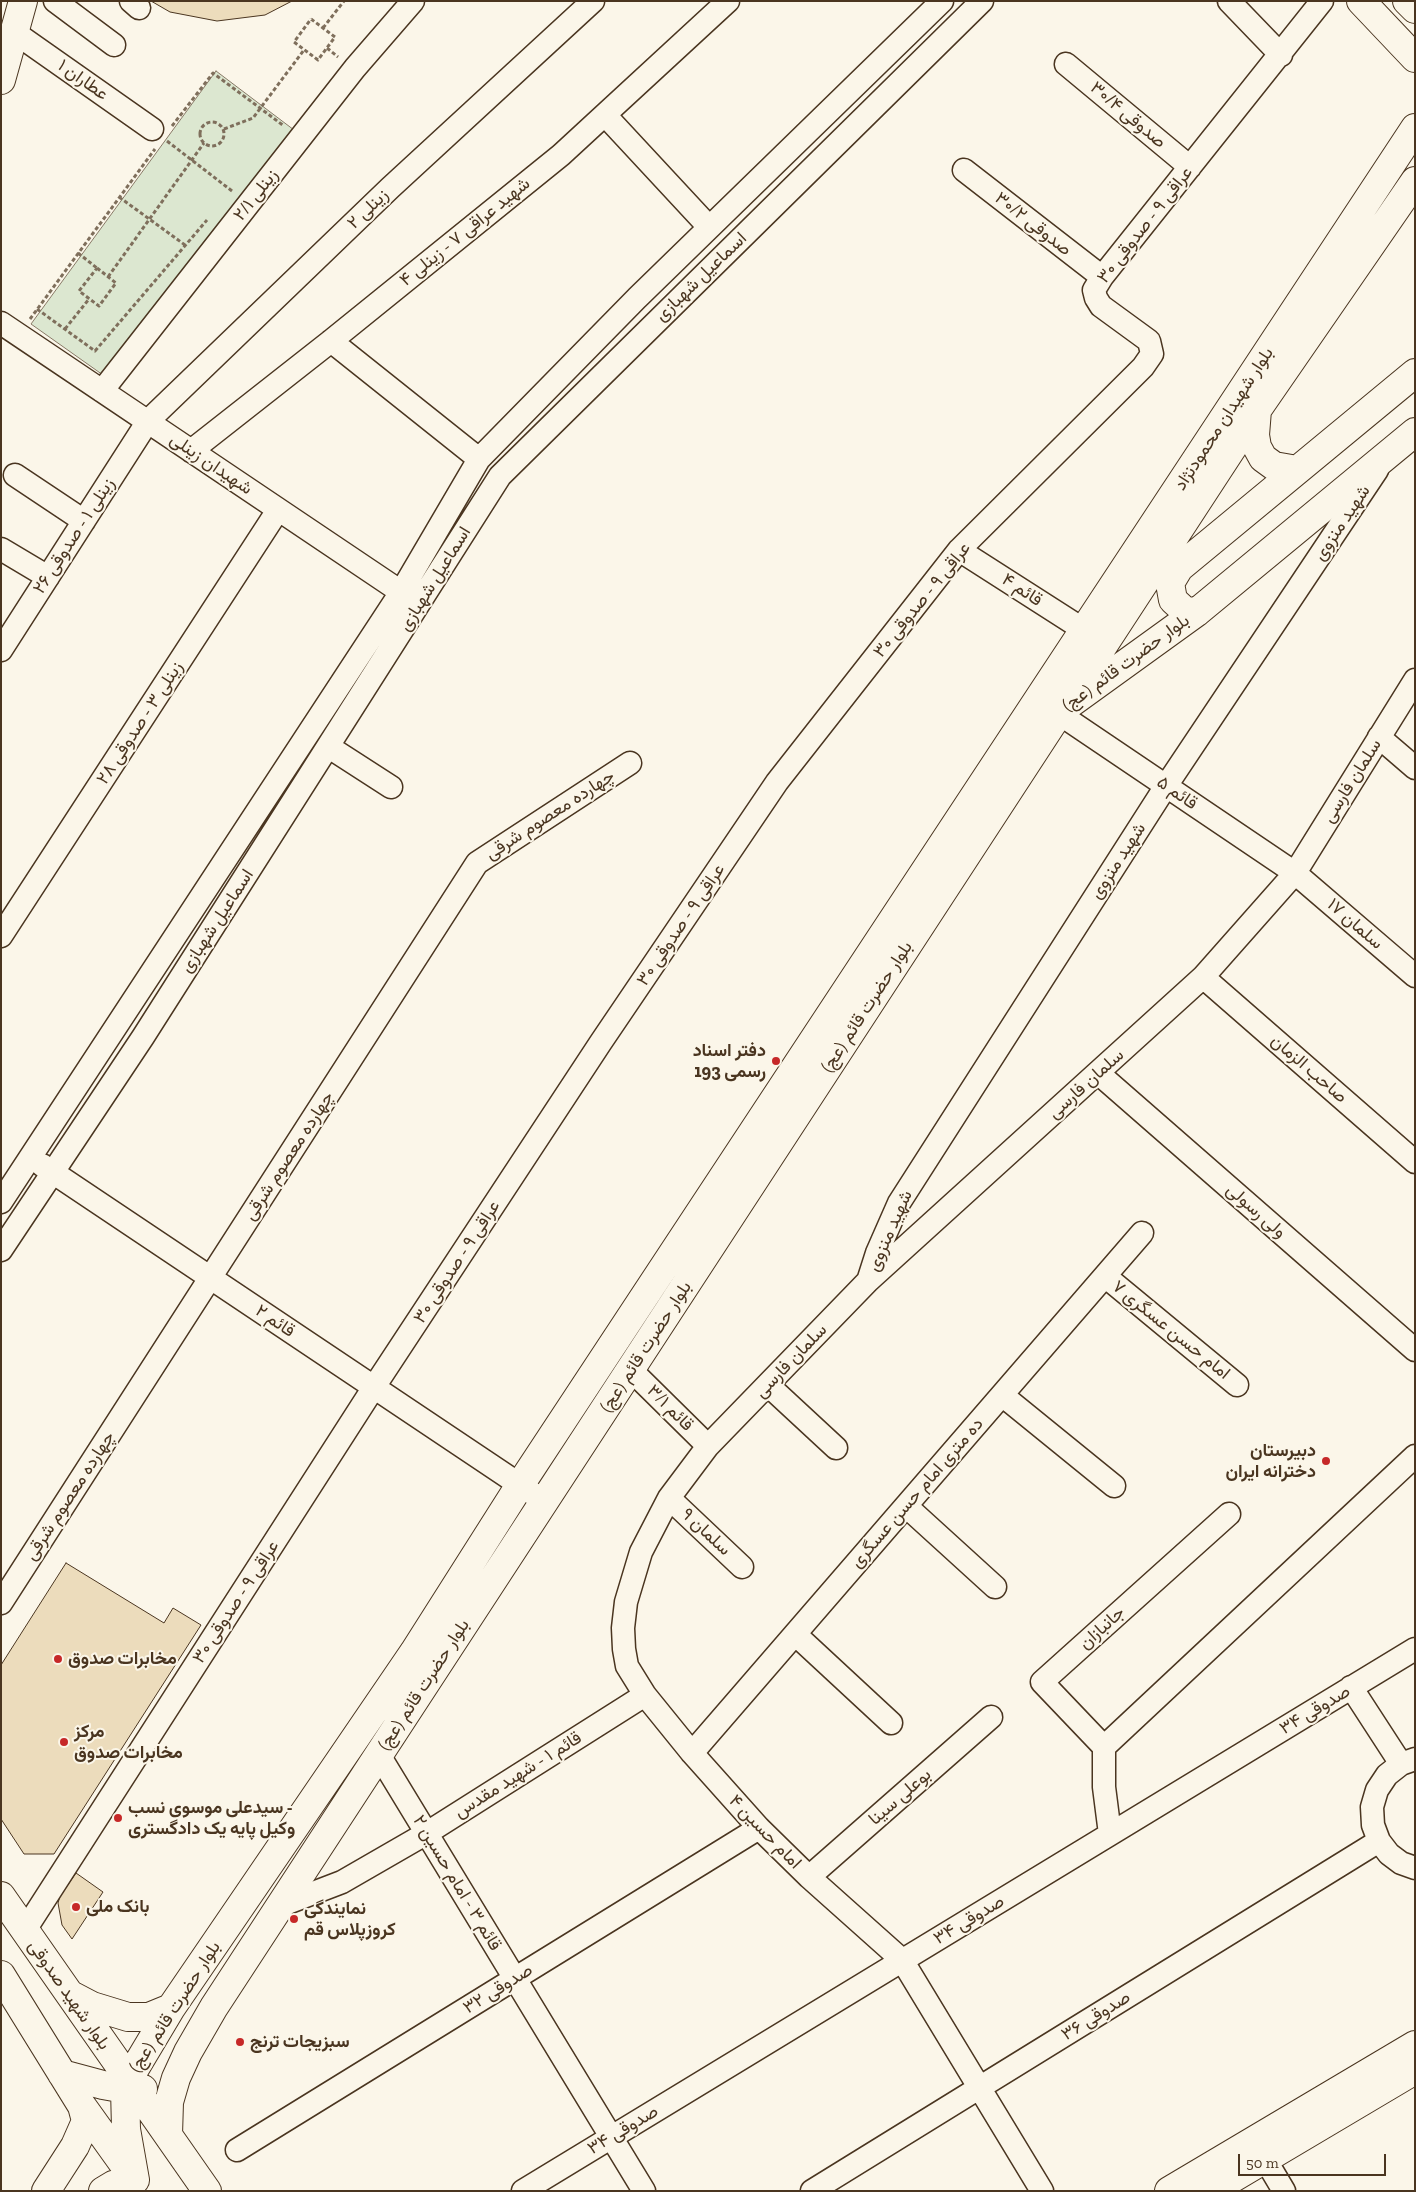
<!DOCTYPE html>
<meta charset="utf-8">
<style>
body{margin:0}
#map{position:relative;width:1416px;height:2192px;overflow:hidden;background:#fbf6e9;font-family:"Zilla Slab",serif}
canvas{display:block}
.frame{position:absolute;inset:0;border:2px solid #4a3520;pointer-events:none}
.scale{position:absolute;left:1238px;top:2154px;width:148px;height:22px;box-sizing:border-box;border:2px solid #4a3520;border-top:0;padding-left:6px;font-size:15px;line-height:18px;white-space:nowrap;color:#4a3520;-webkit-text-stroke:4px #fbf6e9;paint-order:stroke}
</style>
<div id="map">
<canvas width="1416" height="2192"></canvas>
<div class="frame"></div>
<div class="scale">50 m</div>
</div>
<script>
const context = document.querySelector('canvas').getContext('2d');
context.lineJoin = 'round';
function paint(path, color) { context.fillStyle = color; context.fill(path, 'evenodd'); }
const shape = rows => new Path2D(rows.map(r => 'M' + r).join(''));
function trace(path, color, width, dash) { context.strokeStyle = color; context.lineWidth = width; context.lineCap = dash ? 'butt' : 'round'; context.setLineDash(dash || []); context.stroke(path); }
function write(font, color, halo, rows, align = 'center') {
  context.font = font + ' "Zilla Slab",Vazirmatn,serif'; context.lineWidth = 4; context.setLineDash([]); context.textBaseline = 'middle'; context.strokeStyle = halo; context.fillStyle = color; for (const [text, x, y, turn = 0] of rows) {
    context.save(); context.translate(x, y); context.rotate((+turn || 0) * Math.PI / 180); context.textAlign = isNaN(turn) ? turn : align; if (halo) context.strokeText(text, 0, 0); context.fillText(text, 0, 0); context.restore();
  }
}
const green = shape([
 [216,71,298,133,103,375,31,324,216,71]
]);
const building = shape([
 [151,1,292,1,265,15,217,21,170,12,151,1],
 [66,1563,164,1623,173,1608,201,1625,54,1854,24,1854,1,1819,1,1665,66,1563],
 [76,1873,103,1892,72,1939,62,1925,58,1903,60,1896,76,1873]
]);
const path = shape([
 [311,19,335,37,318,60,294,42,311,19],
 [323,28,344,1],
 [327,48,338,57],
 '200 134a12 12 0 1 1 24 0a12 12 0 1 1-24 0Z',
 [172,126,213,73,284,126],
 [224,129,253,118,304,50],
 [167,141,232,191],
 [119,197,185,245],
 [78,253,97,268],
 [97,268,116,283,99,306,79,291,97,268],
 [108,277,204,143],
 [37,309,95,351,207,220],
 [30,319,155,149],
 [65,329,89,299]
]);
const minor = shape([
 [55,1,114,45],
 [131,1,139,8],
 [1229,1,1281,55],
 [14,32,152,129],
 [1066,64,1190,167],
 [605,115,709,227],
 [964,170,1102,277],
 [1,323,413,600],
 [331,341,479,459],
 [102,391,355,68,413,1],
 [191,451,331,341,561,155,728,1],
 [15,475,84,521],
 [1,549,48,577],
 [959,550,1084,630],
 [1,650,148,421,390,188,593,1],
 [1058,713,1295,873,1415,976],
 [1379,737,1415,768],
 [329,747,391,787],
 [1,936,278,510],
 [1203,977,1415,1162],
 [1098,1073,1415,1350],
 [42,1165,535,1495],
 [1,1202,401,592,479,459,637,298,942,1],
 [1,1250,143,1037,500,476,982,1],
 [1105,1276,1237,1385],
 [869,1278,877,1253,899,1203,1166,786,1377,470],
 [631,1370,708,1446],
 [768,1385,836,1448],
 [1002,1395,1114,1486],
 [669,1498,742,1567],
 [906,1506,995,1587],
 [1,1603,477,863,630,763],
 [795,1634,891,1723],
 [1351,1687,1401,1764],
 [1104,1747,1042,1682,1229,1514],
 [692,1753,1142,1233],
 [379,1755,644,2191],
 [1415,1759,1401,1764,1387,1775,1377,1790,1372,1807,1373,1825,1379,1841,1389,1854,1401,1863,1415,1868],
 [1110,1834,1104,1787,1104,1747,1415,1456],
 [809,1877,991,1717],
 [282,1905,342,1882,427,1833,645,1695],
 [25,1930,374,1387,601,1042,777,782,959,550,1143,367,1152,354,1149,341,1101,306,1096,298,1094,290,1102,277,1322,1],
 [237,2150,759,1828],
 [1265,2159,1284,2191],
 [523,2191,1415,1649],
 [812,2191,1379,1841],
 [1042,2191,902,1960,809,1877,759,1828,692,1753,645,1695,627,1666,624,1649,623,1628,626,1602,641,1552,669,1498,708,1446,868,1281,1203,977,1295,873,1415,680]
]);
const major = shape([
 [1361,1,1415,58],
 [1407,1,1415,9],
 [1,80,23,1],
 [1257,410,1255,435,1257,447,1263,458,1274,466,1297,470],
 [1197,612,1185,611,1173,600,1170,583,1179,568,1415,373],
 [1071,703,1197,612,1415,432],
 [1,1896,207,2191],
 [1,1975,82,2106,130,2173],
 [71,1995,92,2006,128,2017,149,2017,171,2008],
 [62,2074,103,2085,125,2089,143,2089],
 [168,2135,169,2102,176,2078,188,2052,214,2007,1257,410,1415,181],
 [135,2180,126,2129,125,2089,128,2080,171,2008,414,1652,520,1485,1415,128],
 [46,2191,75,2146,86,2121,82,2106],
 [103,2191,113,2185,135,2180],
 [1169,2191,1415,2045],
 [1211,2191,1415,2070]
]);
const markers = [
 [776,1061,5,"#c62828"],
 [1326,1461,5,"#c62828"],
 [58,1659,5,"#c62828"],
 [64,1742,5,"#c62828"],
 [118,1818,5,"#c62828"],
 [76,1907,5,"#c62828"],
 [294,1919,5,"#c62828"],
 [240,2042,5,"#c62828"]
];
const streetNames = [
 ["عطاران ۱",83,80,35],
 ["صدوقی ۳۰/۴",1128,115,40],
 ["زینلی ۲/۱",256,195,-52],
 ["زینلی ۲",368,209,-44],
 ["صدوقی ۳۰/۲",1033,224,38],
 ["عراقی ۹ - صدوقی ۳۰",1145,225,-52],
 ["شهید عراقی ۷ - زینلی ۴",465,232,-39],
 ["اسماعیل شهبازی",701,277,-44],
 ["بلوار شهیدان محمودنژاد",1224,419,-57],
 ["شهیدان زینلی",211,464,34],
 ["شهید منزوی",1342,523,-56],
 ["زینلی ۱ - صدوقی ۲۶",74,536,-57],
 ["اسماعیل شهبازی",435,579,-58],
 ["قائم ۴",1022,590,33],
 ["عراقی ۹ - صدوقی ۳۰",922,600,-51],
 ["بلوار حضرت قائم (عج)",1126,663,-36],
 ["زینلی ۳ - صدوقی ۲۸",140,723,-57],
 ["سلمان فارسی",1352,781,-58],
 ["قائم ۵",1177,793,34],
 ["چهارده معصوم شرقی",550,815,-33],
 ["شهید منزوی",1118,861,-57],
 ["اسماعیل شهبازی",217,921,-57],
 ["سلمان ۱۷",1355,924,41],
 ["عراقی ۹ - صدوقی ۳۰",681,925,-56],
 ["بلوار حضرت قائم (عج)",867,1007,-57],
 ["صاحب الزمان",1309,1069,41],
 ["سلمان فارسی",1086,1084,-42],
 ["چهارده معصوم شرقی",289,1156,-57],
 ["ولی رسولی",1256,1211,41],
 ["شهید منزوی",890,1231,-66],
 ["عراقی ۹ - صدوقی ۳۰",457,1262,-57],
 ["قائم ۲",275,1321,34],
 ["امام حسن عسگری ۷",1171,1330,39],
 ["بلوار حضرت قائم (عج)",646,1347,-57],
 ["سلمان فارسی",791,1361,-46],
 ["قائم ۳/۱",670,1408,45],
 ["ده متری امام حسن عسگری",917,1493,-49],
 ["چهارده معصوم شرقی",70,1496,-57],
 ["سلمان ۹",706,1532,43],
 ["عراقی ۹ - صدوقی ۳۰",236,1602,-57],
 ["جانبازان",1102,1628,-42],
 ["بلوار حضرت قائم (عج)",424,1685,-57],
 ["صدوقی ۳۴",1315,1710,-31],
 ["قائم ۱ - شهید مقدس",518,1775,-32],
 ["بوعلی سینا",900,1797,-41],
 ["امام حسین ۴",765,1832,46],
 ["قائم ۳ - امام حسین ۲",457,1883,59],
 ["صدوقی ۳۴",969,1920,-31],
 ["صدوقی ۳۲",498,1989,-32],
 ["بلوار شهید صدوقی",69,1995,55],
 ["بلوار حضرت قائم (عج)",175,2007,-57],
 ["صدوقی ۳۶",1096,2016,-32],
 ["صدوقی ۳۴",623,2130,-31]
];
const poiNames = [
 ["دفتر اسناد",766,1051,"right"],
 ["رسمی 193",766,1072,"right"],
 ["دبیرستان",1316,1451,"right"],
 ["دخترانه ایران",1316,1472,"right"],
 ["مخابرات صدوق",68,1659],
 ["مرکز",74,1732],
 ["مخابرات صدوق",74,1753],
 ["سیدعلی موسوی نسب -",128,1808],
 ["وکیل پایه یک دادگستری",128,1829],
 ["بانک ملی",86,1907],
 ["نمایندگی",304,1909],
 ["کروزپلاس قم",304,1930],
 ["سبزیجات ترنج",250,2042]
];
paint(green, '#dce7d0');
trace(green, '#887966', 1);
paint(building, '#ecdcbc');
trace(building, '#4a3520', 1);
trace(minor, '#4a3520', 25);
trace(major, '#4a3520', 30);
trace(path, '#7f6f5c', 3, [4, 2.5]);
trace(minor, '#fbf6e9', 22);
trace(major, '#fbf6e9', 28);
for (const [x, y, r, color] of markers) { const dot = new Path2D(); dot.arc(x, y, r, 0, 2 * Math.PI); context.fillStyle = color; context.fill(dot); trace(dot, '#fbf6e9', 2); }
write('18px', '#4a3520', '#fbf6e9', streetNames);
write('bold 18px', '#4a3520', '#fbf6e9', poiNames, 'left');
</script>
